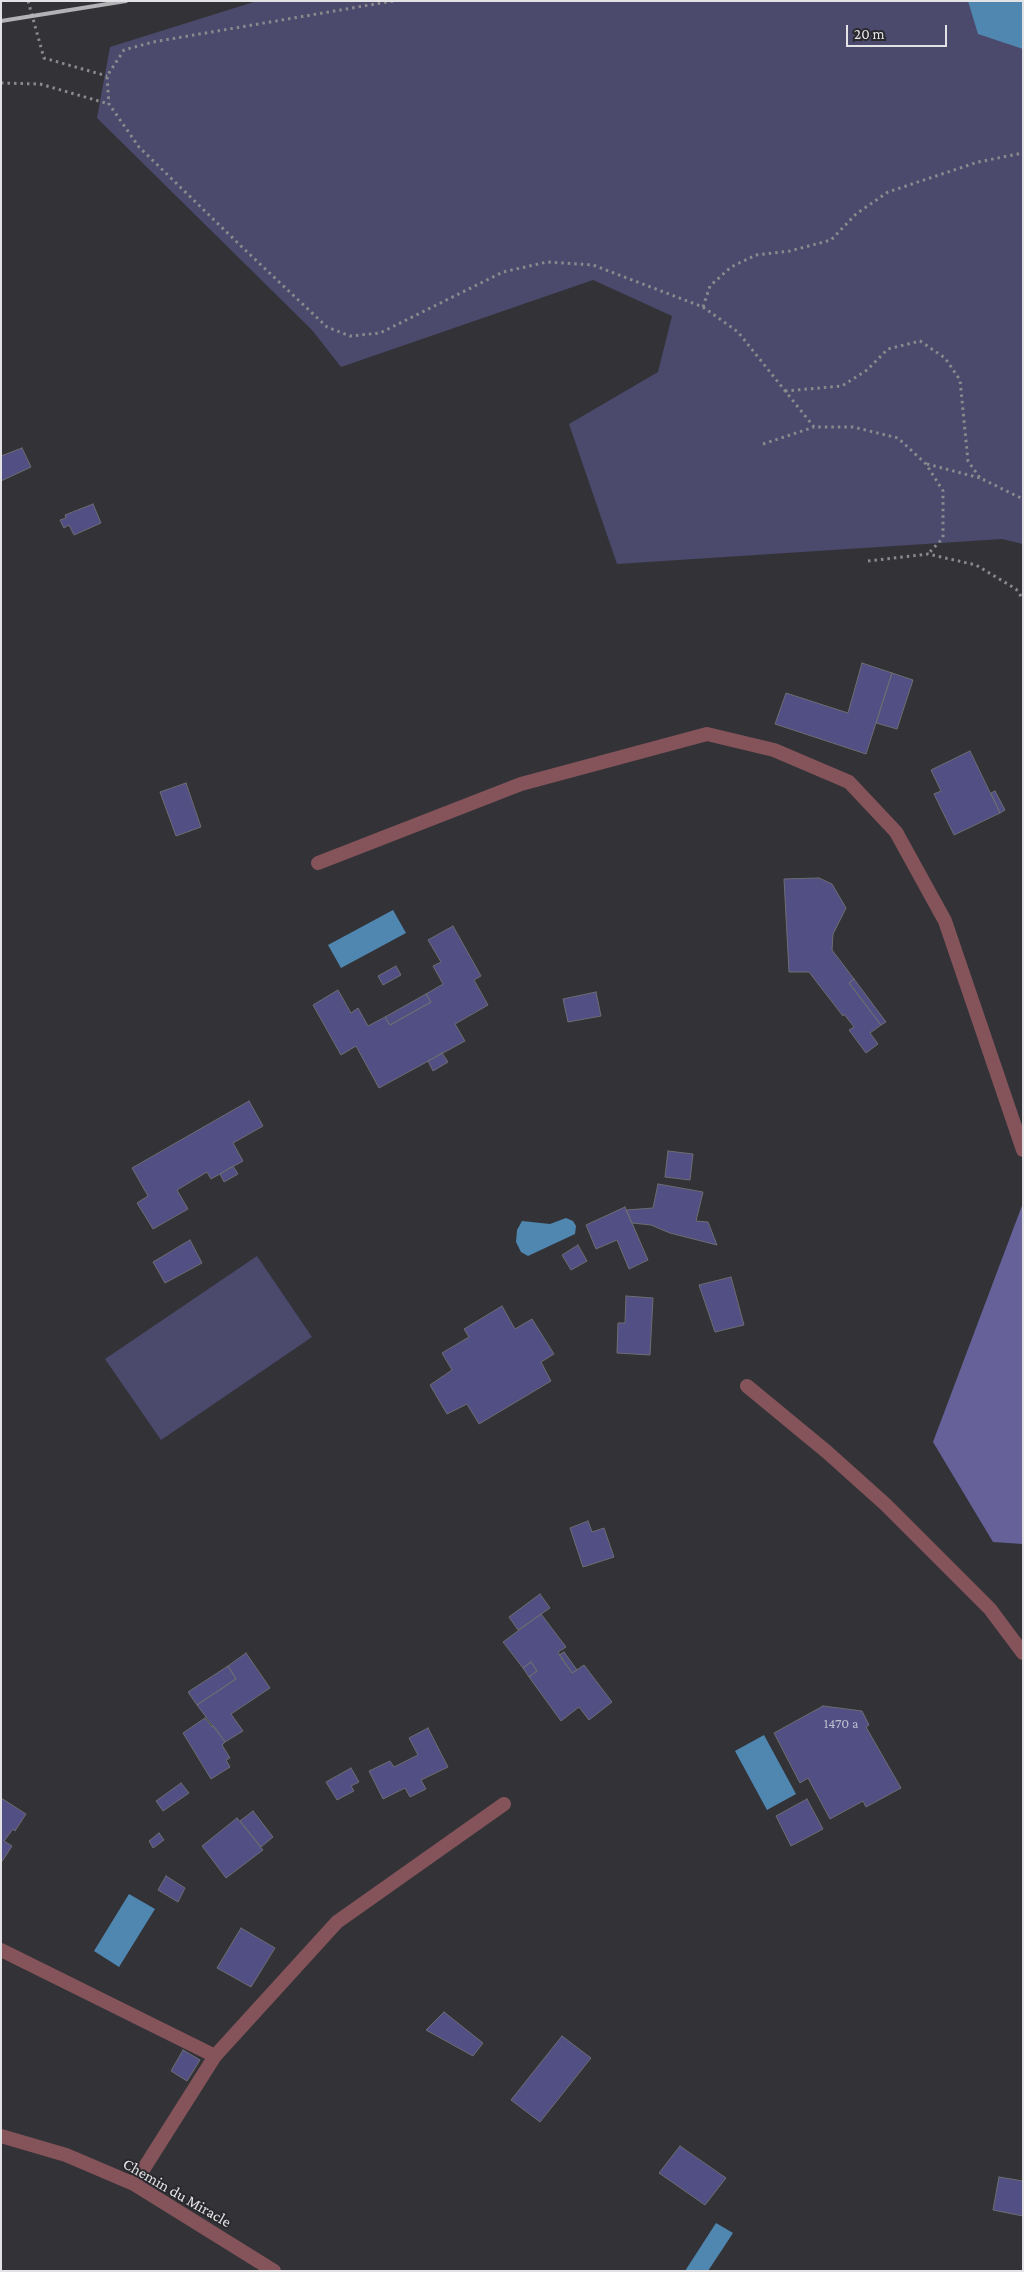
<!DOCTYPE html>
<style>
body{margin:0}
#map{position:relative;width:1024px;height:2272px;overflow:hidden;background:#333337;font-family:"Crimson Pro",serif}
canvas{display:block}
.frame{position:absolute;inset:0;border:2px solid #e3e3e6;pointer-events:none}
.scale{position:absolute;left:846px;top:25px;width:101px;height:22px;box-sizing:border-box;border:2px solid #e3e3e6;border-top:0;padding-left:6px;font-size:15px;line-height:18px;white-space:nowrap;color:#e3e3e6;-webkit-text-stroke:4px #29292d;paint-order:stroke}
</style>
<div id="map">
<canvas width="1024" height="2272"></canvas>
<div class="frame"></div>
<div class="scale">20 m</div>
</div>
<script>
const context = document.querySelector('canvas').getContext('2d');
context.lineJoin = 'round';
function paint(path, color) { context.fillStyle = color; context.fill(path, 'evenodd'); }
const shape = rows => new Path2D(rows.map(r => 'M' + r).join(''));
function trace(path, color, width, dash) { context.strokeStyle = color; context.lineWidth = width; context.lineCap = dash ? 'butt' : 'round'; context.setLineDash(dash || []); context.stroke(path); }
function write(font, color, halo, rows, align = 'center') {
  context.font = font + ' "Crimson Pro",serif'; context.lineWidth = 4; context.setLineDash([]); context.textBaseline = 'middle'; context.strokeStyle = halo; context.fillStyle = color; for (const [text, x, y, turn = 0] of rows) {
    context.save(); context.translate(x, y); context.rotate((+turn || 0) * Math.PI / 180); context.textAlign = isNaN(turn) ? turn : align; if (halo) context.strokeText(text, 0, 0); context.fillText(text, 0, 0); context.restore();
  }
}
const green = shape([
 [257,1,1023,1,1023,544,1002,539,617,564,569,424,658,372,672,316,593,280,341,367,312,330,97,118,110,47],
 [257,1256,312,1337,161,1440,105,1359]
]);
const forest = shape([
 [1023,1203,1023,1544,993,1542,933,1442]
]);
const water = shape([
 [968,1,1023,1,1023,49,978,34],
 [393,910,406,933,341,968,328,945],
 [566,1218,573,1221,576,1226,575,1234,528,1256,521,1252,516,1242,517,1230,522,1221,550,1224],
 [764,1735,796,1794,767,1810,735,1751],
 [129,1894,155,1909,119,1967,94,1951],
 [716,2223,733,2233,708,2271,685,2271]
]);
const building = shape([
 [22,448,31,467,1,481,1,456,22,448],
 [93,504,101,523,74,535,69,525,64,528,60,520,66,518,65,515,93,504],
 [862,663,892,673,866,754,775,724,786,693,848,713,862,663],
 [892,673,913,680,897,729,876,723,892,673],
 [970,751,1000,813,954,835,934,794,941,791,931,770,970,751],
 [186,783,201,827,176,836,160,792,186,783],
 [995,791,1005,810,1000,813,991,793,995,791],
 [819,878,832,884,846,908,833,934,832,950,854,979,849,983,881,1025,870,1033,878,1044,866,1053,849,1030,854,1027,844,1014,843,1016,809,972,789,972,784,879,819,878],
 [453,926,481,976,474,980,488,1005,455,1024,465,1041,379,1088,356,1046,341,1055,313,1005,338,990,351,1013,358,1008,368,1026,385,1017,390,1025,431,1002,426,994,443,984,433,966,441,962,428,940,453,926],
 [396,966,401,975,383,985,378,976,396,966],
 [854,979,886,1022,881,1025,849,983,854,979],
 [596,992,601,1016,568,1022,563,999,596,992],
 [426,994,431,1002,390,1025,385,1017,426,994],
 [442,1053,448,1062,433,1071,428,1061,442,1053],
 [249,1101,263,1126,233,1143,243,1161,211,1179,207,1172,177,1190,188,1209,153,1229,137,1203,148,1196,132,1168,249,1101],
 [668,1151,693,1154,690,1180,665,1177,668,1151],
 [233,1166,238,1174,224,1182,220,1174,233,1166],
 [658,1184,703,1192,696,1221,708,1222,717,1245,670,1233,651,1225,632,1223,626,1210,653,1208,658,1184],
 [625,1207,648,1260,629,1269,617,1240,596,1249,586,1225,625,1207],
 [190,1240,202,1263,165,1283,153,1262,190,1240],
 [578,1245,587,1261,571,1270,562,1255,578,1245],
 [731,1277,744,1325,715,1332,699,1285,731,1277],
 [626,1296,653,1298,650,1355,617,1353,618,1323,625,1323,626,1296],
 [502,1306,515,1329,532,1319,554,1354,541,1362,551,1381,479,1424,467,1404,447,1414,430,1385,452,1370,442,1353,469,1337,464,1329,502,1306],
 [588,1521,592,1532,604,1528,614,1557,583,1567,570,1528,588,1521],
 [540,1594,550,1608,518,1630,509,1617,540,1594],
 [541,1614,566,1647,558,1652,572,1673,584,1665,612,1702,589,1720,579,1707,561,1721,529,1677,537,1671,531,1662,523,1668,503,1642,541,1614],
 [564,1652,577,1670,572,1673,559,1655,564,1652],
 [246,1653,270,1688,231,1714,243,1731,225,1742,197,1705,236,1679,228,1666,246,1653],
 [531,1662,537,1671,529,1677,523,1668,531,1662],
 [228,1666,236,1679,197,1705,188,1692,228,1666],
 [823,1706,862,1711,869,1725,866,1727,901,1788,866,1807,863,1801,830,1819,808,1778,800,1783,774,1733,823,1706],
 [205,1718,212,1727,214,1726,225,1742,222,1745,230,1758,226,1760,230,1767,211,1779,183,1733,205,1718],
 [428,1728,448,1767,421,1780,426,1789,410,1797,405,1788,383,1799,369,1771,390,1761,394,1767,418,1755,409,1738,428,1728],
 [351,1768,359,1782,351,1786,354,1791,337,1800,326,1782,351,1768],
 [181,1783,189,1793,163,1811,156,1801,181,1783],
 [1,1798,26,1814,15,1831,13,1829,4,1841,12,1846,1,1863,1,1798],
 [807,1799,823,1829,791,1846,776,1816,807,1799],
 [253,1811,273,1837,261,1847,240,1821,253,1811],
 [237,1818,263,1850,226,1878,202,1846,237,1818],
 [159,1833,164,1840,153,1848,149,1841,159,1833],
 [166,1876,185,1888,178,1902,158,1890,166,1876],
 [241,1928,275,1948,251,1987,217,1968,241,1928],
 [444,2012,483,2043,473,2056,426,2030,444,2012],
 [562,2036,591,2058,540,2122,511,2100,562,2036],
 [183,2050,200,2060,187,2081,171,2071,183,2050],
 [680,2146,726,2178,705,2205,659,2173,680,2146],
 [999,2177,1023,2181,1023,2216,993,2210,999,2177]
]);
const path = shape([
 [28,1,44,58,107,76],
 [393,1,153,42,124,50,107,76,109,104,139,147,243,248,327,327,350,336,380,333,503,272,547,262,593,265,703,307,738,332,814,427,853,427,898,438,926,464,943,491,943,538,928,554],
 [1,83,40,84,109,104],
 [703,307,710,286,731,267,756,255,790,251,831,240,856,214,888,192,978,162,1023,153],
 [785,391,842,386,867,370,888,349,920,341,945,358,960,380,968,461,980,478,1023,499],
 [763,444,814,427],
 [927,464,980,478],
 [868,561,928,554,976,565,1016,589,1023,599]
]);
const minor = shape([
 [318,863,521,784,707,734,774,750,849,782,896,832,945,921,1023,1150],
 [747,1386,827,1452,885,1504,990,1609,1023,1653],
 [1,1950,215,2056],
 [1,2136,66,2155,134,2184,274,2271],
 [134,2184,215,2056,337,1922,504,1804]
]);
const rail = shape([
 [1,21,126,1]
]);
const numberNames = [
 ["1470 a",841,1724]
];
const streetNames = [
 ["Chemin du Miracle",177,2193,30]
];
paint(green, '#4b496c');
paint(forest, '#666198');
paint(water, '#5087b0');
paint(building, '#514f84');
trace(building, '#6d6d73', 1);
trace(path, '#8a8a8e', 3, [2.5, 4]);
trace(minor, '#85545b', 14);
trace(rail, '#b3b3b6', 4);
write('14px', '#bebece', null, numberNames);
write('16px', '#e3e3e6', '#29292d', streetNames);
</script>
